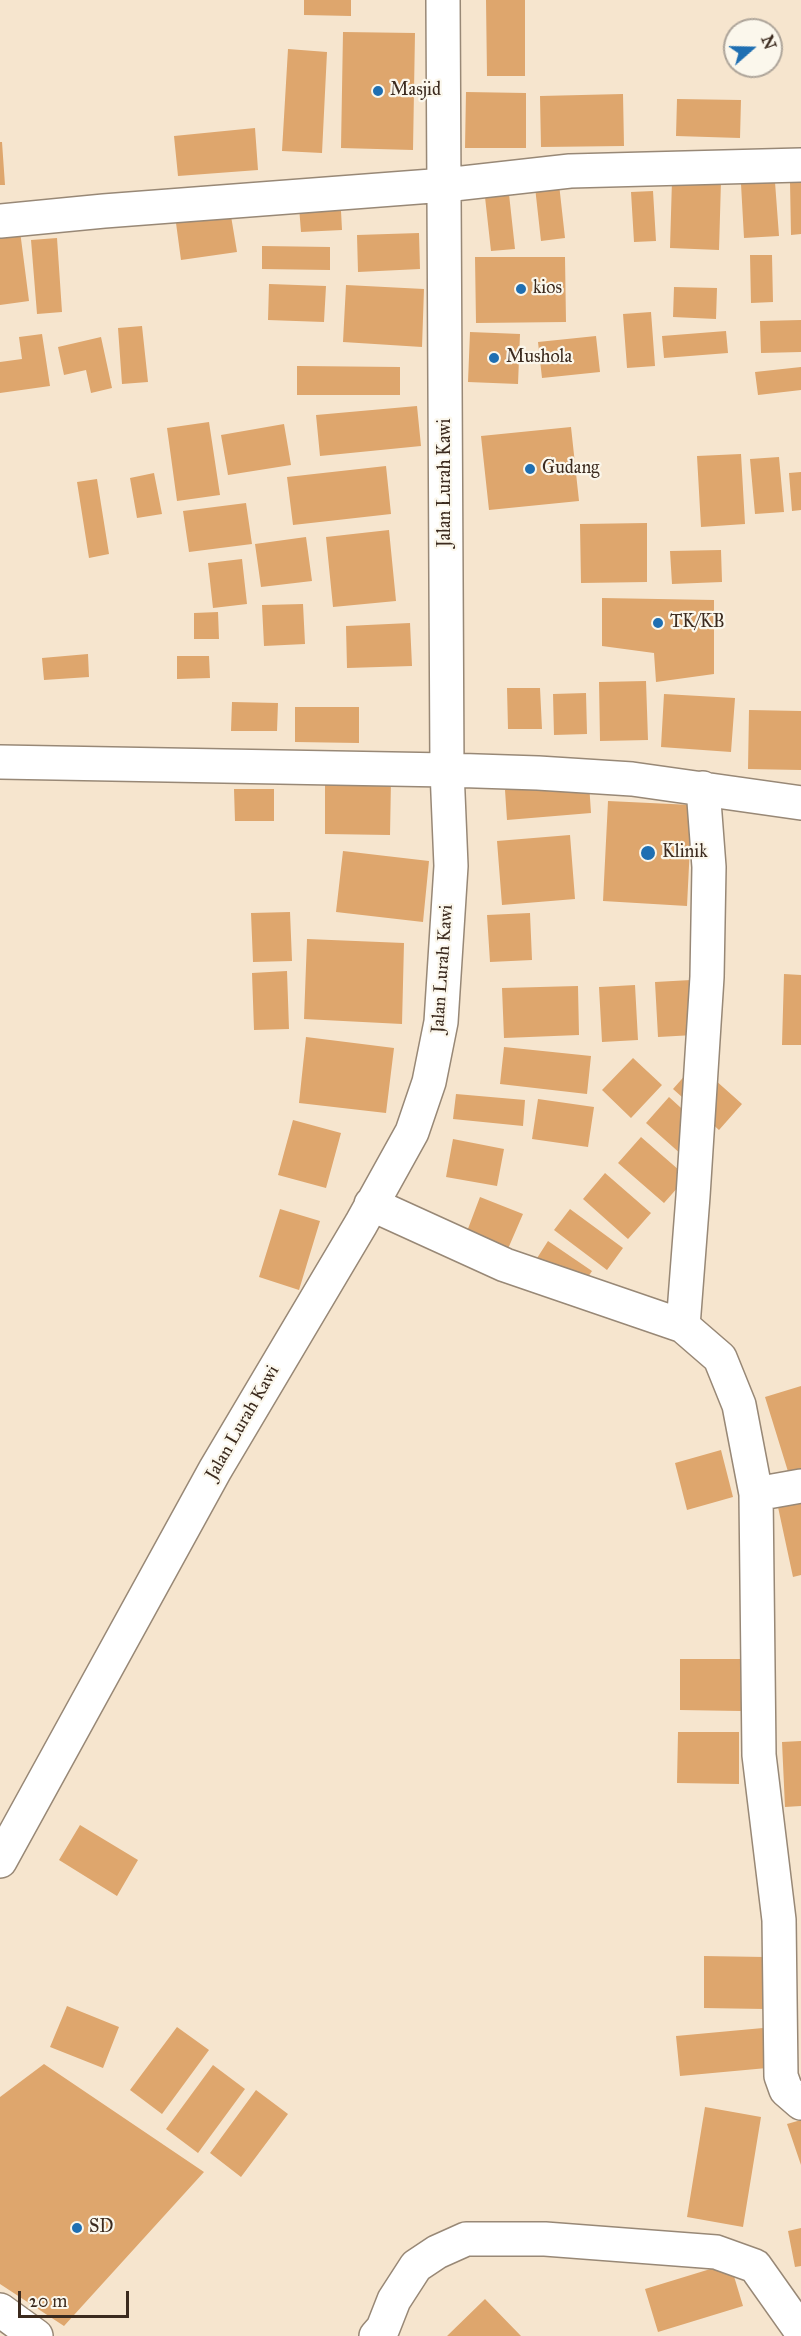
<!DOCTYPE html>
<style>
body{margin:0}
#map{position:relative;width:801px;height:2336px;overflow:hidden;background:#f6e5ce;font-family:"IM FELL Great Primer",serif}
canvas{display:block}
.north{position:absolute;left:723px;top:18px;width:60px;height:60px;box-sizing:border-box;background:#fbf7ec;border:2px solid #aea59a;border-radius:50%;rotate:70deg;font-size:16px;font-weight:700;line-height:24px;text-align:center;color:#3b2a1e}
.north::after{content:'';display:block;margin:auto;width:21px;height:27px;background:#1f6fb2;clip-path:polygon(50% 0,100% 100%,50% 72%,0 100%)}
.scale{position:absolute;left:18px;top:2291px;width:111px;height:27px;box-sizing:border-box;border:3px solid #3b2a1e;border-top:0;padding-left:8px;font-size:18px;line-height:21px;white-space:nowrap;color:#3b2a1e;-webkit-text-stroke:4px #fbf7ec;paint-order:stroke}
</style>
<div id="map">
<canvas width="801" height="2336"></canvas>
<div class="north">N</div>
<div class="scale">20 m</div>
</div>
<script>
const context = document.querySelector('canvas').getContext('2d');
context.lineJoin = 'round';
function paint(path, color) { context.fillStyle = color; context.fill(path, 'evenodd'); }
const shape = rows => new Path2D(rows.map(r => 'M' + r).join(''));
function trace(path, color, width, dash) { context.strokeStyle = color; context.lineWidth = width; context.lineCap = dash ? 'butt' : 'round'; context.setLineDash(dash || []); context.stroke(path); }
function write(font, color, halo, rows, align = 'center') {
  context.font = font + ' "IM FELL Great Primer",serif'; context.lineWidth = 4.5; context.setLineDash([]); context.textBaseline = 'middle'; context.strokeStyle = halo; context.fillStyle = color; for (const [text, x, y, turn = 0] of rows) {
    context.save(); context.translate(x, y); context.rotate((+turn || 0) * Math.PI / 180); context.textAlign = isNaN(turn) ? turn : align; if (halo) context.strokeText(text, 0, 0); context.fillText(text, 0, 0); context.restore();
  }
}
const building = shape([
 [304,0,351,0,351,16,304,15],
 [486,0,525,0,525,76,487,76],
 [343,32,415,33,413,150,341,148],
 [288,49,327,52,322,153,282,151],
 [466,92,526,93,526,148,465,148],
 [623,94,624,146,541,147,540,96],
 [677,99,741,100,740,138,676,136],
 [255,128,258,170,178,176,174,136],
 [0,142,2,142,5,185,0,185],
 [672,180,721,181,719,250,670,248],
 [775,182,779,236,744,238,741,184],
 [790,182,801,182,801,234,791,235],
 [559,184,565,238,541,241,535,187],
 [653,191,656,241,634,242,631,192],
 [340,192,342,230,301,232,298,194],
 [509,194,515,249,491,251,485,197],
 [231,216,237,252,181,260,176,223],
 [20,231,29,301,0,305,0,234],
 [419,233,420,269,358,272,357,235],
 [57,238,62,312,37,314,31,240],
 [262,246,330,247,330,270,262,269],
 [750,255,772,255,773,302,751,303],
 [475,257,565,257,566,322,476,323],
 [269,284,326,286,324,322,268,320],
 [346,285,424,289,422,347,343,342],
 [674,287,717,288,716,319,673,317],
 [651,312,655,366,627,368,623,314],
 [801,320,801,352,761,353,760,321],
 [142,326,148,382,122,384,118,328],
 [726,331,728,353,664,358,662,336],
 [470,332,520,334,518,384,468,382],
 [42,334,50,386,0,393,0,362,22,359,19,337],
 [596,336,600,372,542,378,538,342],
 [101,337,112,388,91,393,86,370,64,375,58,347],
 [297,366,400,367,400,395,297,395],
 [801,367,801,390,758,395,755,372],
 [417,406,421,446,320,456,316,415],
 [209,422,220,495,177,501,167,428],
 [284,424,291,465,228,475,221,435],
 [571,427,579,501,489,510,481,436],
 [741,454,745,524,701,527,697,456],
 [779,457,784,512,755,514,750,459],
 [386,466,391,514,293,525,287,477],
 [801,472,801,510,792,511,789,473],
 [154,473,162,514,137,518,130,478],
 [97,479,109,554,89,558,77,482],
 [246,503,252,544,189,552,183,511],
 [647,523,647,582,581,583,580,524],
 [389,530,396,601,333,607,326,537],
 [306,537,312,581,261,587,255,544],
 [721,550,722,582,672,584,670,551],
 [242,559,247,604,213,608,208,563],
 [602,598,714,600,714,674,656,682,654,653,602,646],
 [303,604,305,644,264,646,262,605],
 [218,612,219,639,194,639,194,613],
 [410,623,412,666,347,668,346,626],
 [88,654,89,677,44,680,42,658],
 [177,656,209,656,210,678,177,679],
 [646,681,648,740,600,741,599,682],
 [507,688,540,688,542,729,508,729],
 [586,693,587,734,554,735,553,694],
 [664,694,735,698,731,752,661,747],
 [232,702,278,703,277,731,231,731],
 [295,707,359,707,359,743,295,742],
 [749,710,801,711,801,770,748,769],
 [325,778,391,780,390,835,325,834],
 [589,783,591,813,507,820,505,790],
 [234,789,274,789,274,821,235,821],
 [608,801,692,805,687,906,603,901],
 [570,835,575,899,502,905,497,841],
 [343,851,429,861,423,922,336,912],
 [290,912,292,961,253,962,251,913],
 [530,913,532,960,490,962,487,915],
 [307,939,404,943,402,1024,304,1019],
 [287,971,289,1029,254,1030,252,973],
 [784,974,801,975,801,1045,782,1045],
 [691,980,694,1035,658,1037,655,982],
 [635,985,638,1040,602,1042,599,987],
 [578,986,579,1035,504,1038,502,988],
 [306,1037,394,1048,386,1113,299,1103],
 [504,1047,591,1056,587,1094,500,1084],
 [633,1058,662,1085,631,1118,602,1090],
 [696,1063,742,1104,719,1130,673,1089],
 [456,1094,525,1100,523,1126,453,1119],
 [669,1097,714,1138,691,1163,646,1123],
 [538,1099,594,1107,588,1147,532,1139],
 [293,1120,341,1133,326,1188,278,1175],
 [641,1137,687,1177,664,1203,618,1163],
 [453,1139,504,1149,497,1186,446,1177],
 [605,1173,651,1213,628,1239,583,1199],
 [480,1197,523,1214,507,1251,466,1234],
 [280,1209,320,1221,299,1290,259,1277],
 [570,1209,623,1248,607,1270,554,1230],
 [548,1241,592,1271,576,1295,532,1266],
 [801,1386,801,1475,790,1478,765,1397],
 [721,1450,733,1497,687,1510,675,1463],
 [801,1502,801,1575,793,1577,778,1507],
 [680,1659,741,1659,741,1711,680,1710],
 [678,1732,739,1732,739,1784,677,1783],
 [801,1741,801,1806,785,1807,782,1742],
 [80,1825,138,1860,117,1896,59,1860],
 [704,1956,765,1957,765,2009,704,2008],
 [67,2006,119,2027,103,2068,50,2047],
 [177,2027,209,2050,162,2114,130,2090],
 [763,2028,767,2068,680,2076,676,2036],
 [44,2064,204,2172,64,2326,0,2284,0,2097],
 [213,2065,245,2089,198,2153,166,2129],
 [256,2090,288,2114,241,2177,210,2153],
 [705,2107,761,2117,743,2227,687,2217],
 [801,2120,801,2165,787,2124],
 [801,2228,801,2266,795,2267,788,2231],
 [730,2263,743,2306,658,2332,645,2289],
 [485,2299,521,2336,447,2336]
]);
const minor = shape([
 [0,221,104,211,445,185,570,171,801,165],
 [0,762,447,770,538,773,632,779,801,803],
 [371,1204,505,1265,683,1326,720,1358,739,1405,756,1494,759,1755,779,1920,781,2076,786,2090,801,2103],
 [683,1326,693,1196,707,977,709,867,703,788],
 [756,1494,801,1486],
 [0,1861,215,1470,361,1224,412,1132,429,1082,441,1022,451,866,447,770,443,0],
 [0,2310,36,2336],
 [376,2336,383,2328,394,2300,416,2266,437,2252,466,2239,545,2239,716,2252,755,2266,801,2331]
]);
const markers = [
 [378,91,6,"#1f6fb2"],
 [521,289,6,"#1f6fb2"],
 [494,358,6,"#1f6fb2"],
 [530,469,6,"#1f6fb2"],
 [658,623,6,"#1f6fb2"],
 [648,853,8,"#1f6fb2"],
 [77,2228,6,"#1f6fb2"]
];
const poiNames = [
 ["Masjid",390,91],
 ["kios",533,289],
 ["Mushola",506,358],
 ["Gudang",542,469],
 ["TK/KB",670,623],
 ["Klinik",662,853],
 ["SD",89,2228]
];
const streetNames = [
 ["Jalan Lurah Kawi",446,483,-90],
 ["Jalan Lurah Kawi",443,969,-86],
 ["Jalan Lurah Kawi",243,1423,-60]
];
paint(building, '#dea66d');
trace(minor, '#988876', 36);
trace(minor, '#fff', 33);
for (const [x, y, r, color] of markers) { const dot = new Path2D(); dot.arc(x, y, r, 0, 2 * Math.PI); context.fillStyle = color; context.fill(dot); trace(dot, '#fbf7ec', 2); }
write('18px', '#3b2a1e', '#fbf7ec', poiNames, 'left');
write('18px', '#3b2a1e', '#fbf7ec', streetNames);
</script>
